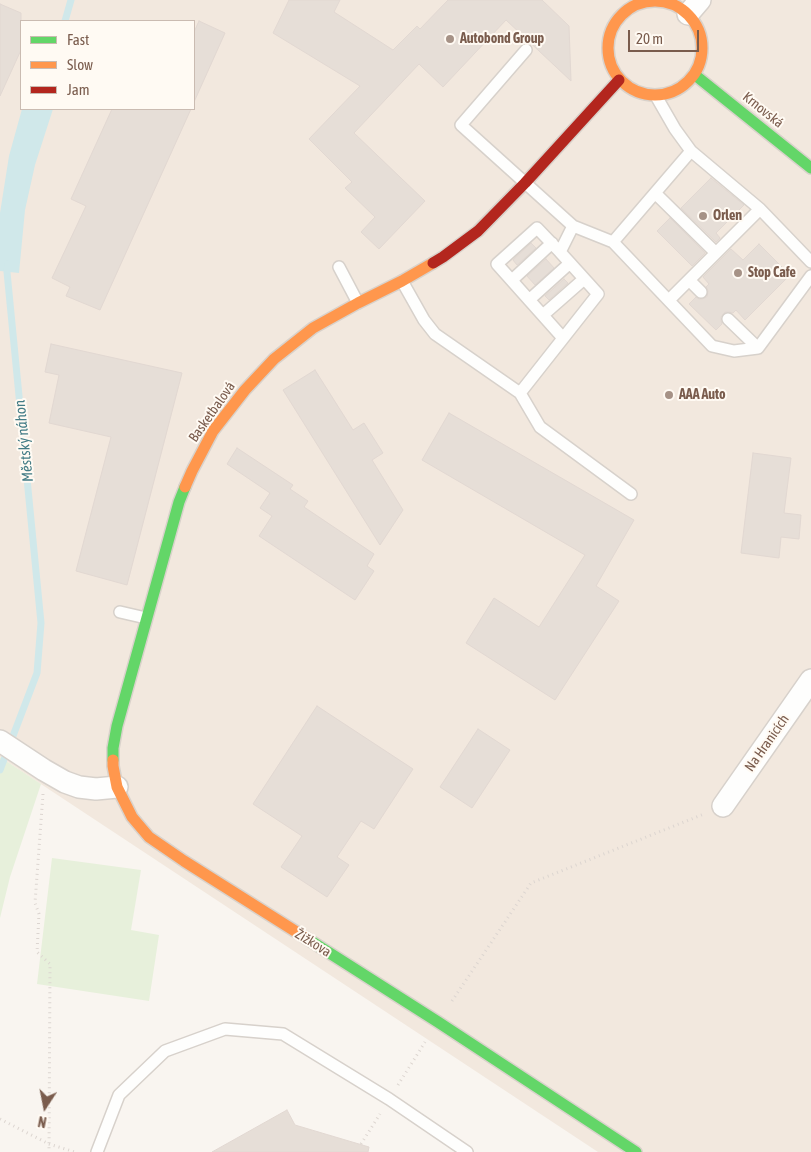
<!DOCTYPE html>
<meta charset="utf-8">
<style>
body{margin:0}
#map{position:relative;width:811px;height:1152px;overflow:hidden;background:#f9f5f0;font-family:"Asap Condensed",sans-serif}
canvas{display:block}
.legend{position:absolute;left:20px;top:20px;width:175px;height:90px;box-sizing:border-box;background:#fffaf3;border:1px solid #cabbb1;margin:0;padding:6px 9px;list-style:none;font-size:15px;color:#7a5c4d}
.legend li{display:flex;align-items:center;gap:10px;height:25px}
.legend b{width:25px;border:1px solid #cabbb1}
.north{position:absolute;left:20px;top:1082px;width:50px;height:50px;-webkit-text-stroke:4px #fffaf3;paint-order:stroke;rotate:191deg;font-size:14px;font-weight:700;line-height:20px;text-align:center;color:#7a5c4d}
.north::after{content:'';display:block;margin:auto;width:18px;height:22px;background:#7a5c4d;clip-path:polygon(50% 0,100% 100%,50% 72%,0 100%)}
.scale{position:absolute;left:628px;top:30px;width:71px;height:22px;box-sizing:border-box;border:2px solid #7a5c4d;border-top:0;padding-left:6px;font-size:15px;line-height:18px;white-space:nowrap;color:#7a5c4d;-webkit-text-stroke:4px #fffaf3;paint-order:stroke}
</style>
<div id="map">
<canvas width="811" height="1152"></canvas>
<ul class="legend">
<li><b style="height:6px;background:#63d668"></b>Fast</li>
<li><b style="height:6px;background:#ff974d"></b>Slow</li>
<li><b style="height:6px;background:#b3261e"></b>Jam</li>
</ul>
<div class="north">N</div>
<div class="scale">20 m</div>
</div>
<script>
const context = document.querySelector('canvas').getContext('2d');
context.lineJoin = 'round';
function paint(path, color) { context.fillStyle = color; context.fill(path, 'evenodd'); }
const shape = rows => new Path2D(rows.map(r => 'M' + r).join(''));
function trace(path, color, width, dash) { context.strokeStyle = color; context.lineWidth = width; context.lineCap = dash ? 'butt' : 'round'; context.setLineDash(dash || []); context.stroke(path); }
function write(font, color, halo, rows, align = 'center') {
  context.font = font + ' "Asap Condensed",sans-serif'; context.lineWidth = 4; context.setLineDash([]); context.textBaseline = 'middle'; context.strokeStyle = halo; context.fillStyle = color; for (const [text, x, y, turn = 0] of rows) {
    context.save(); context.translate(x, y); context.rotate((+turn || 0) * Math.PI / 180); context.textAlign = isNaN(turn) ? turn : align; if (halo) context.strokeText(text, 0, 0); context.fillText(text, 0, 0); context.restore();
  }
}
const residential = shape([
 [0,0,811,0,811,1152,598,1152,0,757],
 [21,21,194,21,194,109,21,109]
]);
const green = shape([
 [0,757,41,784,10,877,0,918],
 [52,858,141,870,131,930,159,935,149,1001,37,984]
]);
const water = shape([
 [22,109,53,109,35,165,25,210,19,273,0,271,0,213,9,156]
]);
const stream = shape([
 [65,21,71,0],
 [0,770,37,673,41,623,7,272,8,264]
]);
const building = shape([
 [289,0,340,0,334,12,393,50,417,26,420,29,448,0,542,0,569,26,571,81,506,20,443,87,419,64,354,133,425,201,379,249,361,232,375,217,345,188,352,182,309,139,360,86,273,33,289,0],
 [0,4,21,13,21,50,0,96,0,4],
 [199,21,225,33,194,102,194,32,199,21],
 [112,109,191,109,100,310,66,296,70,287,52,278,86,206,71,199,112,109],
 [711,178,744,205,716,233,720,238,716,242,681,208,711,178],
 [670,218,705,253,692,266,657,231,670,218],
 [531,243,536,248,517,265,513,260,531,243],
 [759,244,790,275,745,320,736,310,733,313,729,312,725,312,721,317,721,321,722,324,716,330,689,304,696,297,699,299,702,299,707,297,708,291,706,287,709,284,703,277,731,249,743,260,759,244],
 [546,259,554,268,535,285,527,276,546,259],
 [564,279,568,283,549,300,545,296,564,279],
 [51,344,182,373,127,585,76,571,111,437,49,423,59,375,45,372,51,344],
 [315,370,353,430,364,423,383,453,372,460,403,510,380,545,283,390,315,370],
 [449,413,634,520,596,586,619,601,555,700,466,643,494,598,539,627,585,555,422,460,449,413],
 [237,448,293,485,290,489,308,501,304,507,374,554,367,566,374,571,355,600,259,536,272,516,260,508,270,493,227,464,237,448],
 [753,453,791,458,784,513,801,515,799,539,781,537,779,558,741,553,753,453],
 [317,706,413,769,374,829,361,821,337,857,349,865,327,897,281,867,302,836,253,804,317,706],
 [478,729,510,750,472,808,440,787,478,729],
 [287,1110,295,1125,369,1147,368,1152,212,1152,287,1110]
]);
const path = shape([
 [43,794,35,903,39,914,37,952,50,964,49,1152],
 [452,1001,531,883,704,814],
 [398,1085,425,1042],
 [0,1119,49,1144,75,1152],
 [361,1144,380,1114]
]);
const lane = shape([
 [526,50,461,125,573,226,613,242],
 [656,96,675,129,691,151,760,209,811,262],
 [691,151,613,242,712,346,734,351,758,348,811,276],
 [655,193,716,253],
 [560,252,537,228,497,264,563,338],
 [339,267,358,303],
 [512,280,552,243],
 [689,280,701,292],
 [402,281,424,320,435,334,520,393,540,427,631,494],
 [529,300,570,263],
 [669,300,760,209],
 [543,315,584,279],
 [728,319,758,348],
 [520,393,598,294,560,252,573,226],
 [120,612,146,618],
 [97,1152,119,1095,165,1051,225,1029,283,1034,389,1099,467,1152]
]);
const street = shape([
 [688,14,700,0],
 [0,741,44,770,65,782,79,787,96,789,117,787],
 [723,806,811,680]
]);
const fast = shape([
 [695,75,811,168],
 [113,760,113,748,117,726,179,502,185,487],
 [306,938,438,1022,636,1152]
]);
const slow = shape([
 '608 48a47 47 0 1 1 94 0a47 47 0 1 1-94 0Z',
 [185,487,192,471,213,431,245,390,274,359,313,328,358,303,402,281,433,263],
 [113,760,113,766,117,787,132,817,149,837,184,861,306,938]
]);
const jam = shape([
 [433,263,443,257,478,231,525,183,619,80]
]);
const markers = [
 [450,39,5,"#a69286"],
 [703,216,5,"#a69286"],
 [738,273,5,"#a69286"],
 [669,395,5,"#a69286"]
];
const poiNames = [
 ["Autobond Group",460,39],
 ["Orlen",713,216],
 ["Stop Cafe",748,273],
 ["AAA Auto",679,395]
];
const streetNames = [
 ["Krnovská",763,110,39],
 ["Basketbalová",212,412,-55],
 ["Na Hranicích",767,743,-55],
 ["Žižkova",313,943,32]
];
const waterNames = [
 ["Městský náhon",24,441,-96]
];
paint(residential, '#f2e8de');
paint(green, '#e7f0db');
paint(water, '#d0e8ea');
trace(stream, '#d0e8ea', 7);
paint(building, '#e6ded7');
trace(building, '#e2d8d2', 1);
trace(lane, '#d7d1cb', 14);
trace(street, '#d7d1cb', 24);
trace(fast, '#d9d2cb', 14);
trace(slow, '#d9d2cb', 14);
trace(jam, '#d9d2cb', 14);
trace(path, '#dcd5d0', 3, [1, 4]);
trace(lane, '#fefefd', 11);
trace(street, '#fefefd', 21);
trace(fast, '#63d668', 11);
trace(slow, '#ff974d', 11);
trace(jam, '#b3261e', 11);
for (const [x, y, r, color] of markers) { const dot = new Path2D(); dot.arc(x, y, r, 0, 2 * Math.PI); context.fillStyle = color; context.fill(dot); trace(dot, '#fffaf3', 2); }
write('bold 14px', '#7a5c4d', '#fffaf3', poiNames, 'left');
write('14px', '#7a5c4d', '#fffaf3', streetNames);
write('italic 15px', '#437c86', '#fffaf3', waterNames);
</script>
